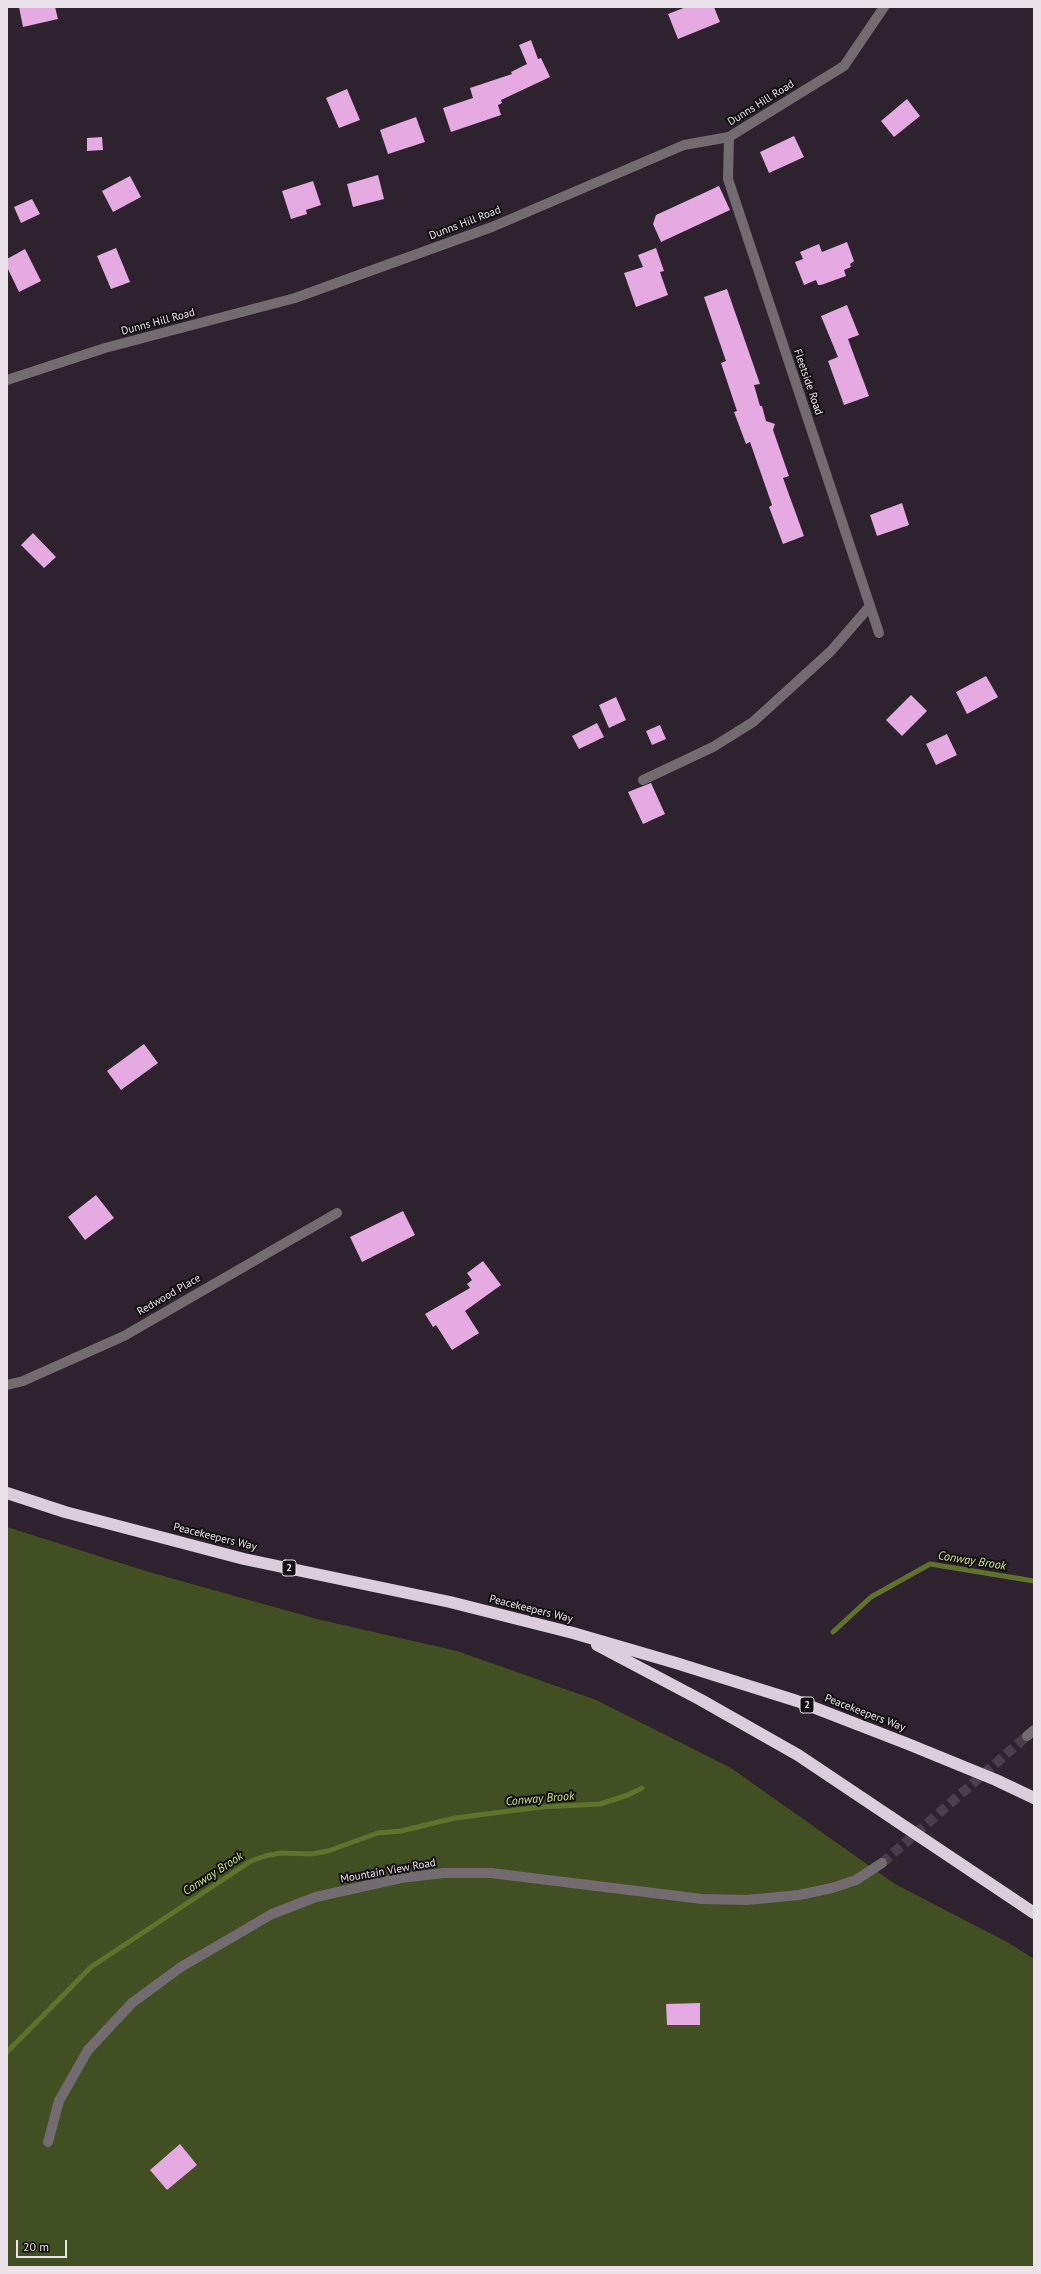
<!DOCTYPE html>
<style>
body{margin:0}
#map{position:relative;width:1041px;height:2274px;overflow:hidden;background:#2d222d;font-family:"PT Sans",sans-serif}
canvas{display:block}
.frame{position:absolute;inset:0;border:8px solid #eae3ea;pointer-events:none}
.scale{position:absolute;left:16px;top:2240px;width:51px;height:18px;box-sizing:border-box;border:2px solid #eae3ea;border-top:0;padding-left:5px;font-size:12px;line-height:14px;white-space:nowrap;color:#eae3ea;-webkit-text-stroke:3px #130e12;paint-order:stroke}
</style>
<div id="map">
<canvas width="1041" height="2274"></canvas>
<div class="frame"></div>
<div class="scale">20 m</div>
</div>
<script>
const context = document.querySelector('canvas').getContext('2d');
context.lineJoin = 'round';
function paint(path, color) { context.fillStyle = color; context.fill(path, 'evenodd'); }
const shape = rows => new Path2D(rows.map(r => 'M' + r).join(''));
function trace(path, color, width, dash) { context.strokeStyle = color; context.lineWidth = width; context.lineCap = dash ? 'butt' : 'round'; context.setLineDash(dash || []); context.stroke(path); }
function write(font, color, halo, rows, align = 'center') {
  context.font = font + ' "PT Sans",sans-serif'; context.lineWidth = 4; context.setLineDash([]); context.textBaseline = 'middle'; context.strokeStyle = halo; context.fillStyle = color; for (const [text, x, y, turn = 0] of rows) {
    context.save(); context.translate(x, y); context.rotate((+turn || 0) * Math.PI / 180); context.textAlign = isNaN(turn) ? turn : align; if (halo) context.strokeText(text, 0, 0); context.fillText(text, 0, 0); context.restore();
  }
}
const green = shape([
 [7,1527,149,1572,317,1619,457,1651,596,1700,731,1768,895,1884,1007,1942,1034,1959,1034,2267,7,2267]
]);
const stream = shape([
 [833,1632,871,1597,930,1564,1034,1581],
 [7,2052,91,1967,251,1861,265,1856,280,1853,312,1854,328,1851,378,1833,401,1831,455,1818,541,1807,600,1804,628,1795,642,1788]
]);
const building = shape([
 [19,7,55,7,58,19,23,27],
 [686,7,714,7,720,22,678,39,668,14],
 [531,40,538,59,541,58,550,77,501,100,502,103,498,105,501,115,451,132,443,108,473,98,470,88,512,74,511,72,527,64,519,45],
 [347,89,360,120,339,128,326,98],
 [907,99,920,116,894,137,881,121],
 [416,117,425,142,388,154,380,130],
 [794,136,804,157,769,173,760,152],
 [102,137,103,150,87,151,87,138],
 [378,175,384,199,353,207,347,184],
 [130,176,141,197,113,212,102,191],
 [313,181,321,205,306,210,307,214,291,219,282,191],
 [719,186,730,210,661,242,653,224,656,215],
 [32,199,40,214,21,223,14,207],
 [847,242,854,261,850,264,851,267,844,270,846,276,821,285,818,285,816,280,804,285,795,262,803,259,800,252,819,244,822,252],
 [116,248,130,282,111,289,97,256],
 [656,248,664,271,660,272,668,295,636,307,624,273,643,267,638,255],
 [25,249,41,281,19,292,7,267,7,259],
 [727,289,760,384,754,385,760,406,762,406,766,421,775,424,773,430,789,476,783,478,804,536,783,544,769,507,772,505,750,442,746,444,734,412,737,411,721,363,726,361,704,297],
 [847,305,859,335,848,339,869,396,844,405,828,361,838,357,821,316],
 [902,503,909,525,877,536,870,515],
 [33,533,56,557,44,568,21,545],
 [986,676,998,697,967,714,956,692],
 [911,695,927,711,902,736,886,720],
 [616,697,626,720,609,728,599,705],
 [597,723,604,737,579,749,572,736],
 [660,725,666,739,652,745,646,731],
 [947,734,957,755,936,765,926,744],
 [651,783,665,814,643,824,628,792],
 [144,1044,158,1063,121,1090,107,1071],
 [96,1195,114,1218,85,1240,68,1217],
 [403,1211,415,1235,362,1262,350,1237],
 [483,1261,501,1285,465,1311,479,1333,452,1350,436,1325,433,1327,425,1314,470,1288,467,1284,472,1280,467,1273],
 [700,2003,700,2025,667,2025,666,2004],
 [180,2144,197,2165,167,2190,150,2170]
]);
const minorTunnel = shape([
 [882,1863,1027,1736]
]);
const minor = shape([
 [729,137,728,179,879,633],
 [7,380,105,348,295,298,492,227,684,145,729,137,844,66,884,7],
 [643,780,713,747,753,722,831,651,870,606],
 [7,1385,23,1381,124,1336,337,1213],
 [1027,1736,1034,1730],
 [48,2142,59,2101,88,2050,132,2003,181,1967,272,1914,316,1897,401,1878,444,1873,491,1873,702,1899,747,1900,799,1895,832,1888,856,1880,882,1863]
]);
const highway = shape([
 [7,1493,65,1512,244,1559,450,1602,573,1633,676,1663,797,1701,908,1744,996,1780,1034,1798],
 [597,1645,701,1700,798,1755,1034,1913]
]);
const shields = [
 [289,1568,14],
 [807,1705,14]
];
const shieldNames = [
 ["2",289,1568],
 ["2",807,1705]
];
const streetNames = [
 ["Dunns Hill Road",761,103,-32],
 ["Dunns Hill Road",465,223,-21],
 ["Dunns Hill Road",158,322,-15],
 ["Fleetside Road",808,382,71],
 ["Redwood Place",169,1295,-30],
 ["Peacekeepers Way",215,1537,14],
 ["Peacekeepers Way",531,1609,14],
 ["Peacekeepers Way",865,1713,21],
 ["Mountain View Road",388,1871,-10]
];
const waterNames = [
 ["Conway Brook",972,1561,9],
 ["Conway Brook",540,1799,-5],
 ["Conway Brook",213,1874,-33]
];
paint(green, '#414f22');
trace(stream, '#5f732c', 5);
paint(building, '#e4aae1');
trace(minorTunnel, '#493f49', 10, [10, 5]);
trace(minor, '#726c71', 10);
trace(highway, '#dbcdda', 12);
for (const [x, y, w] of shields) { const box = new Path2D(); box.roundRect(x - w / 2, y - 8, w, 16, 3); context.fillStyle = '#130e12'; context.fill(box); trace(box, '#eae3ea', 1); }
write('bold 10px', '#eae3ea', null, shieldNames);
write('11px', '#eae3ea', '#130e12', streetNames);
write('italic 12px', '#c9e886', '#130e12', waterNames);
</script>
